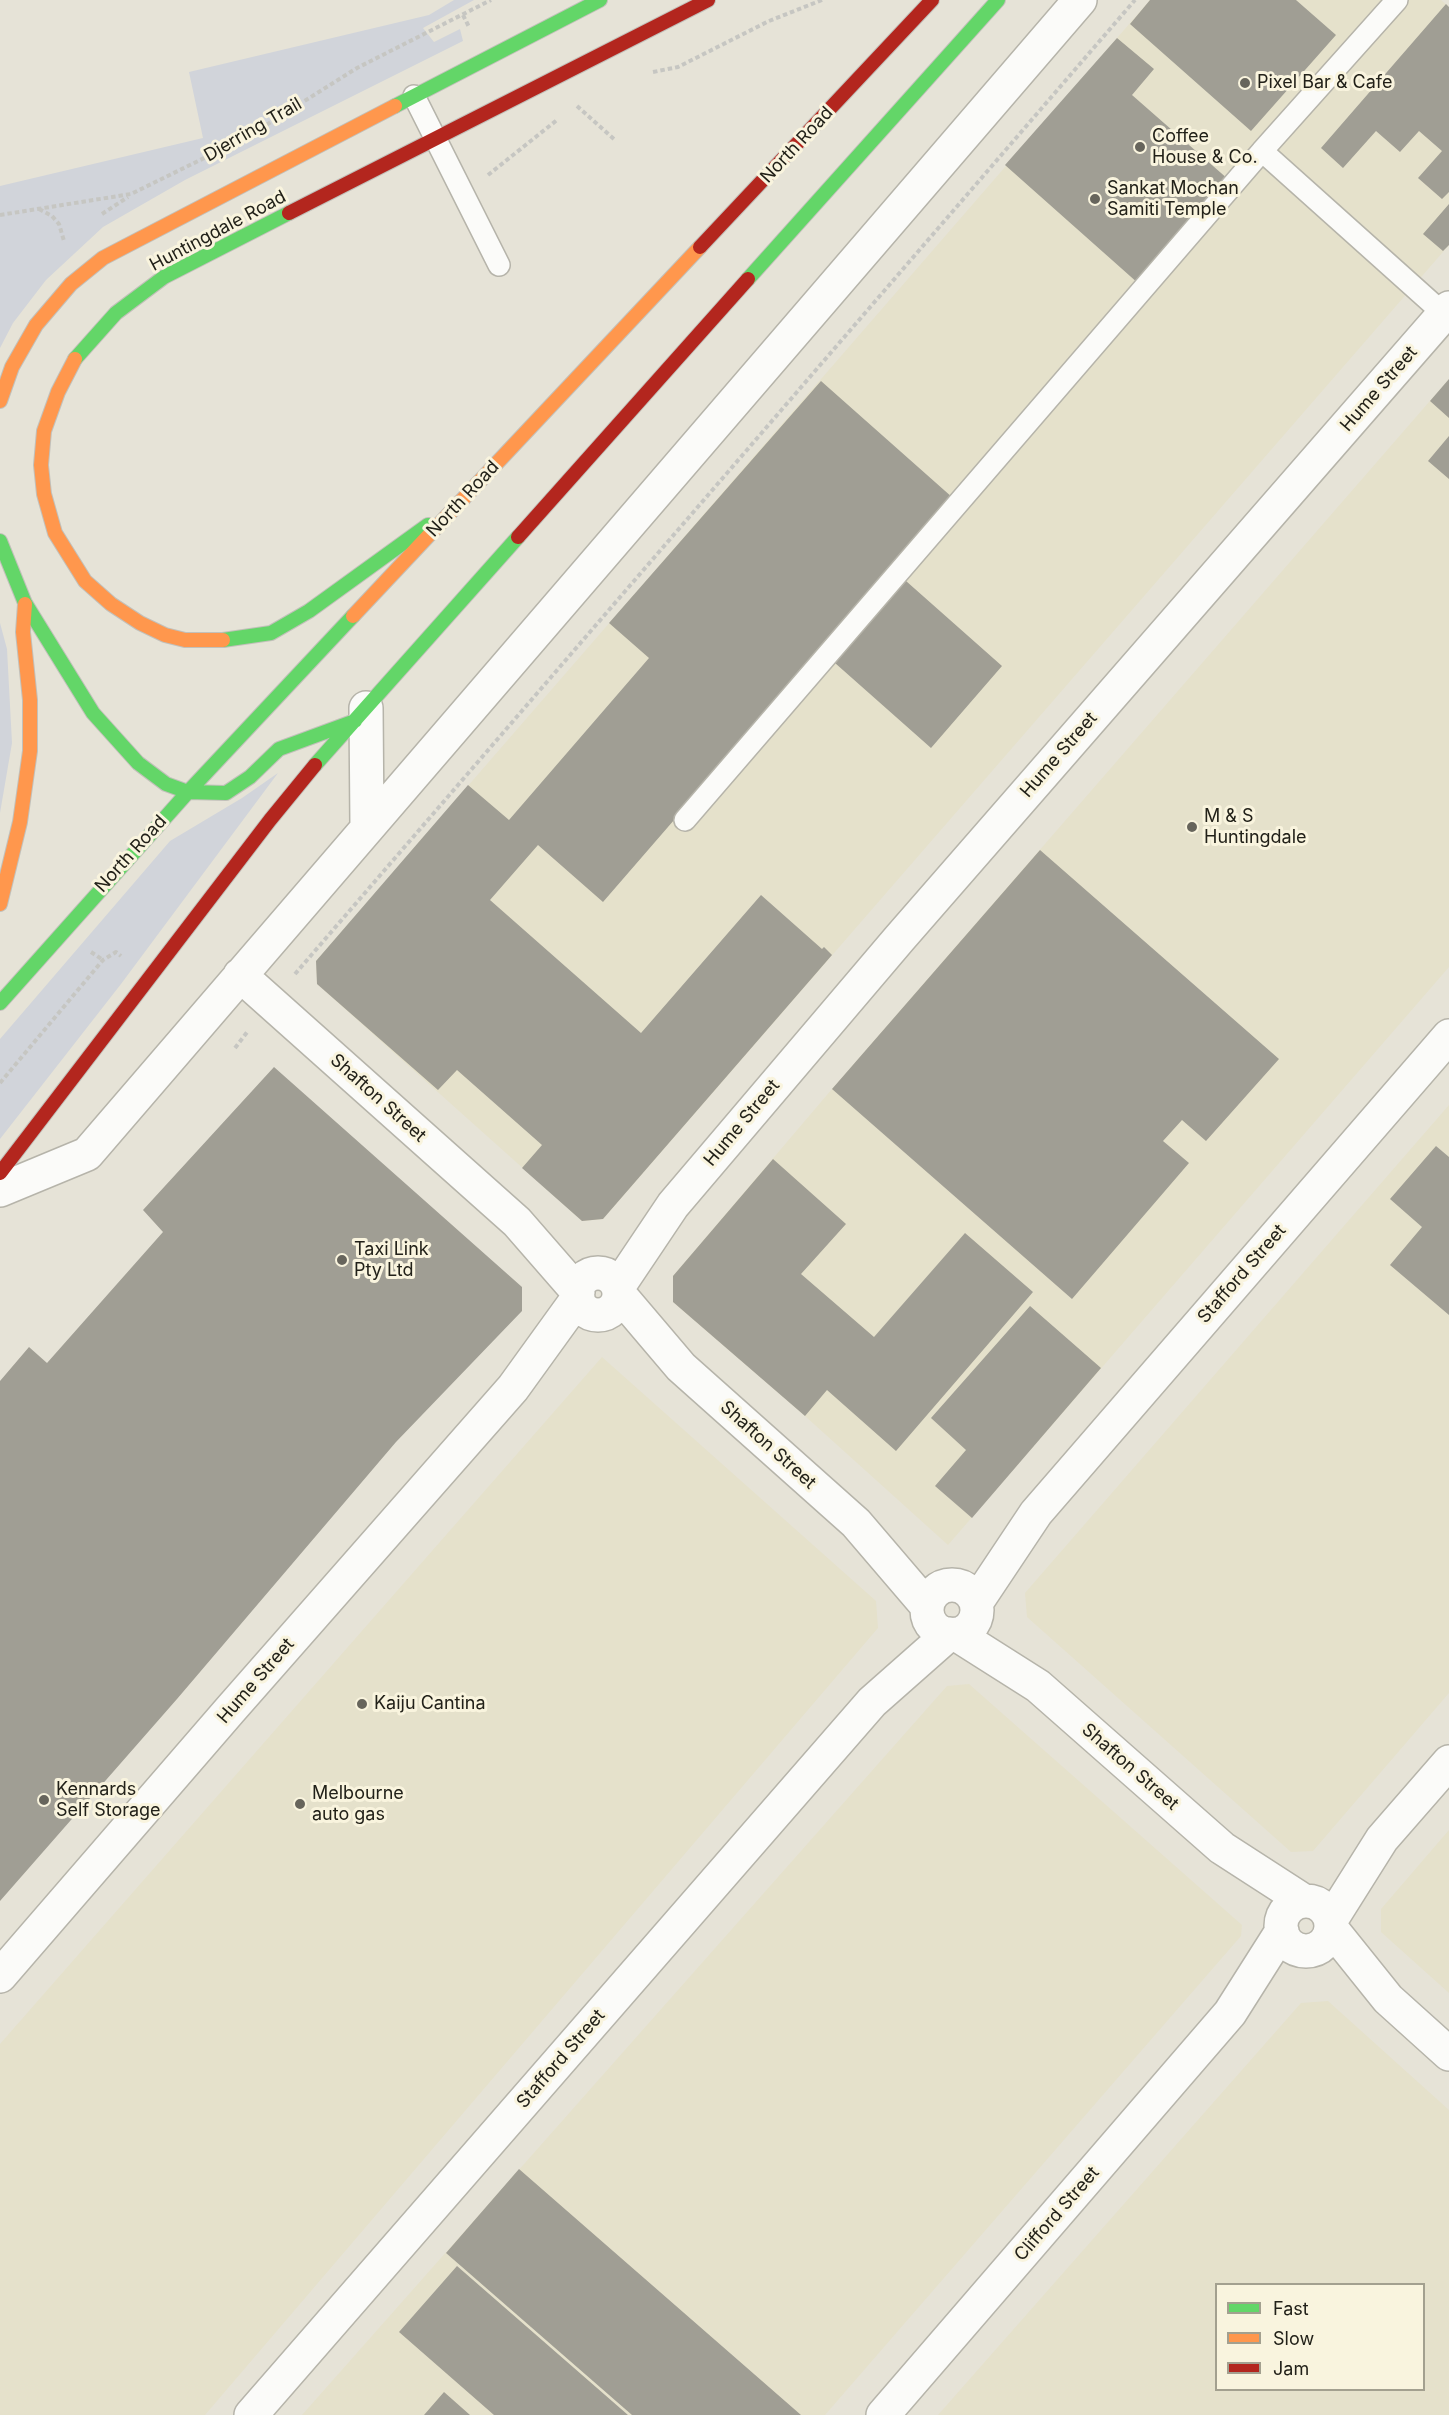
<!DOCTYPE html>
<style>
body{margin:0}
#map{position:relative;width:1449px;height:2415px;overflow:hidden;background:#e6e3d7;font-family:Inter,sans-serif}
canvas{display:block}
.legend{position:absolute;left:1215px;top:2283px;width:210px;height:108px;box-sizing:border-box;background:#f9f4de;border:2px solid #a3a08f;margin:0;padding:8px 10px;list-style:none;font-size:18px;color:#222119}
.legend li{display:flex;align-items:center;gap:12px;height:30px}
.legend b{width:30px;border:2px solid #a3a08f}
</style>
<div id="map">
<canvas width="1449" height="2415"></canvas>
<ul class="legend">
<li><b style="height:8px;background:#63d668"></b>Fast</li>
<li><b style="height:8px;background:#ff974d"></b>Slow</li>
<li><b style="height:8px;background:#b3261e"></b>Jam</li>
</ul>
</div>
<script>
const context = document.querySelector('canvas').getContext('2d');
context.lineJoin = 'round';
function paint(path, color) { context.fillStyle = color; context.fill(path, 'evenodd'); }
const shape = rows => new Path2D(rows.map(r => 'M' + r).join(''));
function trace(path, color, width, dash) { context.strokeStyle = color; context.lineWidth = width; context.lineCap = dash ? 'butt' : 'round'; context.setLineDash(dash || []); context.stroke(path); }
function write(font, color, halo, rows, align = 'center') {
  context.font = font + ' Inter,sans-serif'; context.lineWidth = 6; context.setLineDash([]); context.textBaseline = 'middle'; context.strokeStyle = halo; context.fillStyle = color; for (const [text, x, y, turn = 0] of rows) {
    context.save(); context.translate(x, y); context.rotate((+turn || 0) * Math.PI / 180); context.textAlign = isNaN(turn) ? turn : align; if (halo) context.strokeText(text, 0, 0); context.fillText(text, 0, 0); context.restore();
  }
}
const built = shape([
 [1150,0,1441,0,1449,7,1449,245,603,1219,582,1221,317,984,316,961],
 [1449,379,1449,967,948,1545,805,1416,673,1302,673,1276,832,1089],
 [1449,1105,1449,1693,1313,1851,1291,1852,1027,1617,1025,1593],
 [602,1357,876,1601,878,1628,205,2415,0,2415,0,2044],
 [969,1684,1242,1925,1241,1936,825,2415,302,2415,947,1686],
 [1449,1830,1449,1993,1381,1932,1381,1909],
 [1328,2001,1449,2110,1449,2415,938,2415,1301,2003],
 [1216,2284,1424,2284,1424,2390,1216,2390]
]);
const green = shape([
 [454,0,474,0,423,28,434,42,460,29,463,41,185,180,103,227,46,280,13,323,0,348,0,186,203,138,189,72,429,15],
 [0,623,7,649,12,743,0,813],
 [278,773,121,984,0,1139,0,1039,170,841,242,798]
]);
const building = shape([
 [1150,0,1296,0,1336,35,1251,131,1130,24],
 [1446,4,1449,7,1449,192,1442,199,1418,178,1442,151,1419,131,1400,152,1376,131,1343,168,1321,148],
 [1117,38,1154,69,1132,95,1229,180,1139,284,1005,165],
 [1449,204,1449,245,1443,251,1423,234],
 [1449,379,1449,418,1430,401],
 [821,381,953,498,603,902,538,845,490,900,641,1033,761,895,822,949,824,947,832,955,603,1219,582,1221,522,1168,542,1145,457,1070,438,1090,317,984,316,961,468,785,509,820,649,658,609,623],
 [1449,436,1449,479,1428,461],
 [906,581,1002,666,931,748,835,663],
 [1040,850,1279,1059,1206,1141,1182,1120,1163,1141,1189,1163,1072,1299,832,1089],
 [274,1067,522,1287,522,1311,396,1442,177,1699,0,1901,0,1381,29,1347,47,1363,163,1232,143,1210],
 [1436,1146,1449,1157,1449,1315,1390,1265,1422,1227,1390,1199],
 [773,1159,846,1224,801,1274,874,1337,965,1233,1033,1292,896,1451,827,1390,805,1416,673,1302,673,1276],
 [1030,1306,1101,1368,972,1518,935,1486,966,1450,931,1418],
 [519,2169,801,2415,632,2415,446,2253],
 [457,2266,628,2415,494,2415,399,2332],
 [444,2392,470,2415,424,2415]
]);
const path = shape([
 [463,15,469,27],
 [653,72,678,67,769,21,822,0],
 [577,106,615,140],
 [488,175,557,120],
 [39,209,52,216,59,224,64,241],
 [102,214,128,197],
 [0,215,131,194,247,137,357,68,491,0],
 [91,952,103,960],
 [295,974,1135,0],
 [235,1048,248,1031],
 [0,1083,103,960,116,952,121,956]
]);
const lane = shape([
 [1397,0,1262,151,1444,314],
 [414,96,499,265],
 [685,820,1262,151]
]);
const street = shape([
 [366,708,367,827],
 [240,975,517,1222,578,1292],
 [0,1190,87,1154,1080,0],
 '577 1294a21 21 0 1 1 42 0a21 21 0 1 1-42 0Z',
 [618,1287,673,1205,899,939,1449,308],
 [619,1294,681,1367,856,1523,927,1606],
 '927 1610a25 25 0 1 1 50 0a25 25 0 1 1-50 0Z',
 [976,1603,1036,1513,1449,1036],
 [956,1634,1038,1686,1222,1848,1304,1901],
 '1281 1926a25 25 0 1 1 50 0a25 25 0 1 1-50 0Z',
 [1331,1920,1382,1839,1449,1762],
 [1331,1928,1388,1999,1449,2054],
 [0,1976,230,1710,513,1388,578,1298],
 [251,2415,872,1702,949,1634],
 [883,2415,1230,2013,1282,1931]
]);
const fast = shape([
 [395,106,600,0],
 [748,279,998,0],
 [75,359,116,313,164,277,289,213],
 [0,541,25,603,93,713,138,763,166,784,188,792,226,793,250,777,279,749,355,721],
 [223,640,271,633,309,611,428,525],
 [315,765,518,537],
 [0,1003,188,792,353,616]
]);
const slow = shape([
 [75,359,58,392,44,431,41,465,44,494,55,533,85,581,111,604,140,623,165,635,185,640,223,640],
 [0,401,12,367,36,325,71,284,103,258,395,106],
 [353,616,700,247],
 [0,904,20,822,30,751,30,700,23,632,25,604]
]);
const jam = shape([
 [289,213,708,0],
 [700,247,932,0],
 [518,537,748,279],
 [0,1173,270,820,315,765]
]);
const markers = [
 [1245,83,6,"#67655c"],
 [1140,147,6,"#67655c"],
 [1095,199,6,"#67655c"],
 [1192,827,6,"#67655c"],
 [342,1260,6,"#67655c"],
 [362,1704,6,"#67655c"],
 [44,1800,6,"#67655c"],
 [300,1804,6,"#67655c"]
];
const poiNames = [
 ["Pixel Bar & Cafe",1257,83],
 ["Coffee",1152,137],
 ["House & Co.",1152,158],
 ["Sankat Mochan",1107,189],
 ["Samiti Temple",1107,210],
 ["M & S",1204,817],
 ["Huntingdale",1204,838],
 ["Taxi Link",354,1250],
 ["Pty Ltd",354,1271],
 ["Kaiju Cantina",374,1704],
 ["Kennards",56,1790],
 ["Self Storage",56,1811],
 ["Melbourne",312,1794],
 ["auto gas",312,1815]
];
const streetNames = [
 ["Djerring Trail",253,130,-30],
 ["North Road",797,145,-47],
 ["Huntingdale Road",218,231,-28],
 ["Hume Street",1379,389,-49],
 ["North Road",463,499,-47],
 ["Hume Street",1059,755,-49],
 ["North Road",131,854,-48],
 ["Shafton Street",378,1098,42],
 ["Hume Street",742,1123,-50],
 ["Stafford Street",1242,1274,-49],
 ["Shafton Street",768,1445,42],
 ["Hume Street",256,1681,-49],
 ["Shafton Street",1130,1767,41],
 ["Stafford Street",561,2059,-49],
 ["Clifford Street",1057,2214,-49]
];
paint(built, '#e5e1cb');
paint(green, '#d1d4da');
paint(building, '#a09e94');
trace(lane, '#b6b4aa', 24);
trace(street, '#b6b4aa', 36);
trace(fast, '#c2c0ba', 16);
trace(slow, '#c2c0ba', 16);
trace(jam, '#c2c0ba', 16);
trace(path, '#c6c6c2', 4, [4.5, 3]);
trace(lane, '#fbfbf9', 21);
trace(street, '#fbfbf9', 33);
trace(fast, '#63d668', 14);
trace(slow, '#ff974d', 14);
trace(jam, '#b3261e', 14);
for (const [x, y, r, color] of markers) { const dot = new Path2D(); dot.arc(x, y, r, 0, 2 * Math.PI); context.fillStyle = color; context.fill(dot); trace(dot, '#f9f4de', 2); }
write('18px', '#222119', '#f9f4de', poiNames, 'left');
write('18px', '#222119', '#f9f4de', streetNames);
</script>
